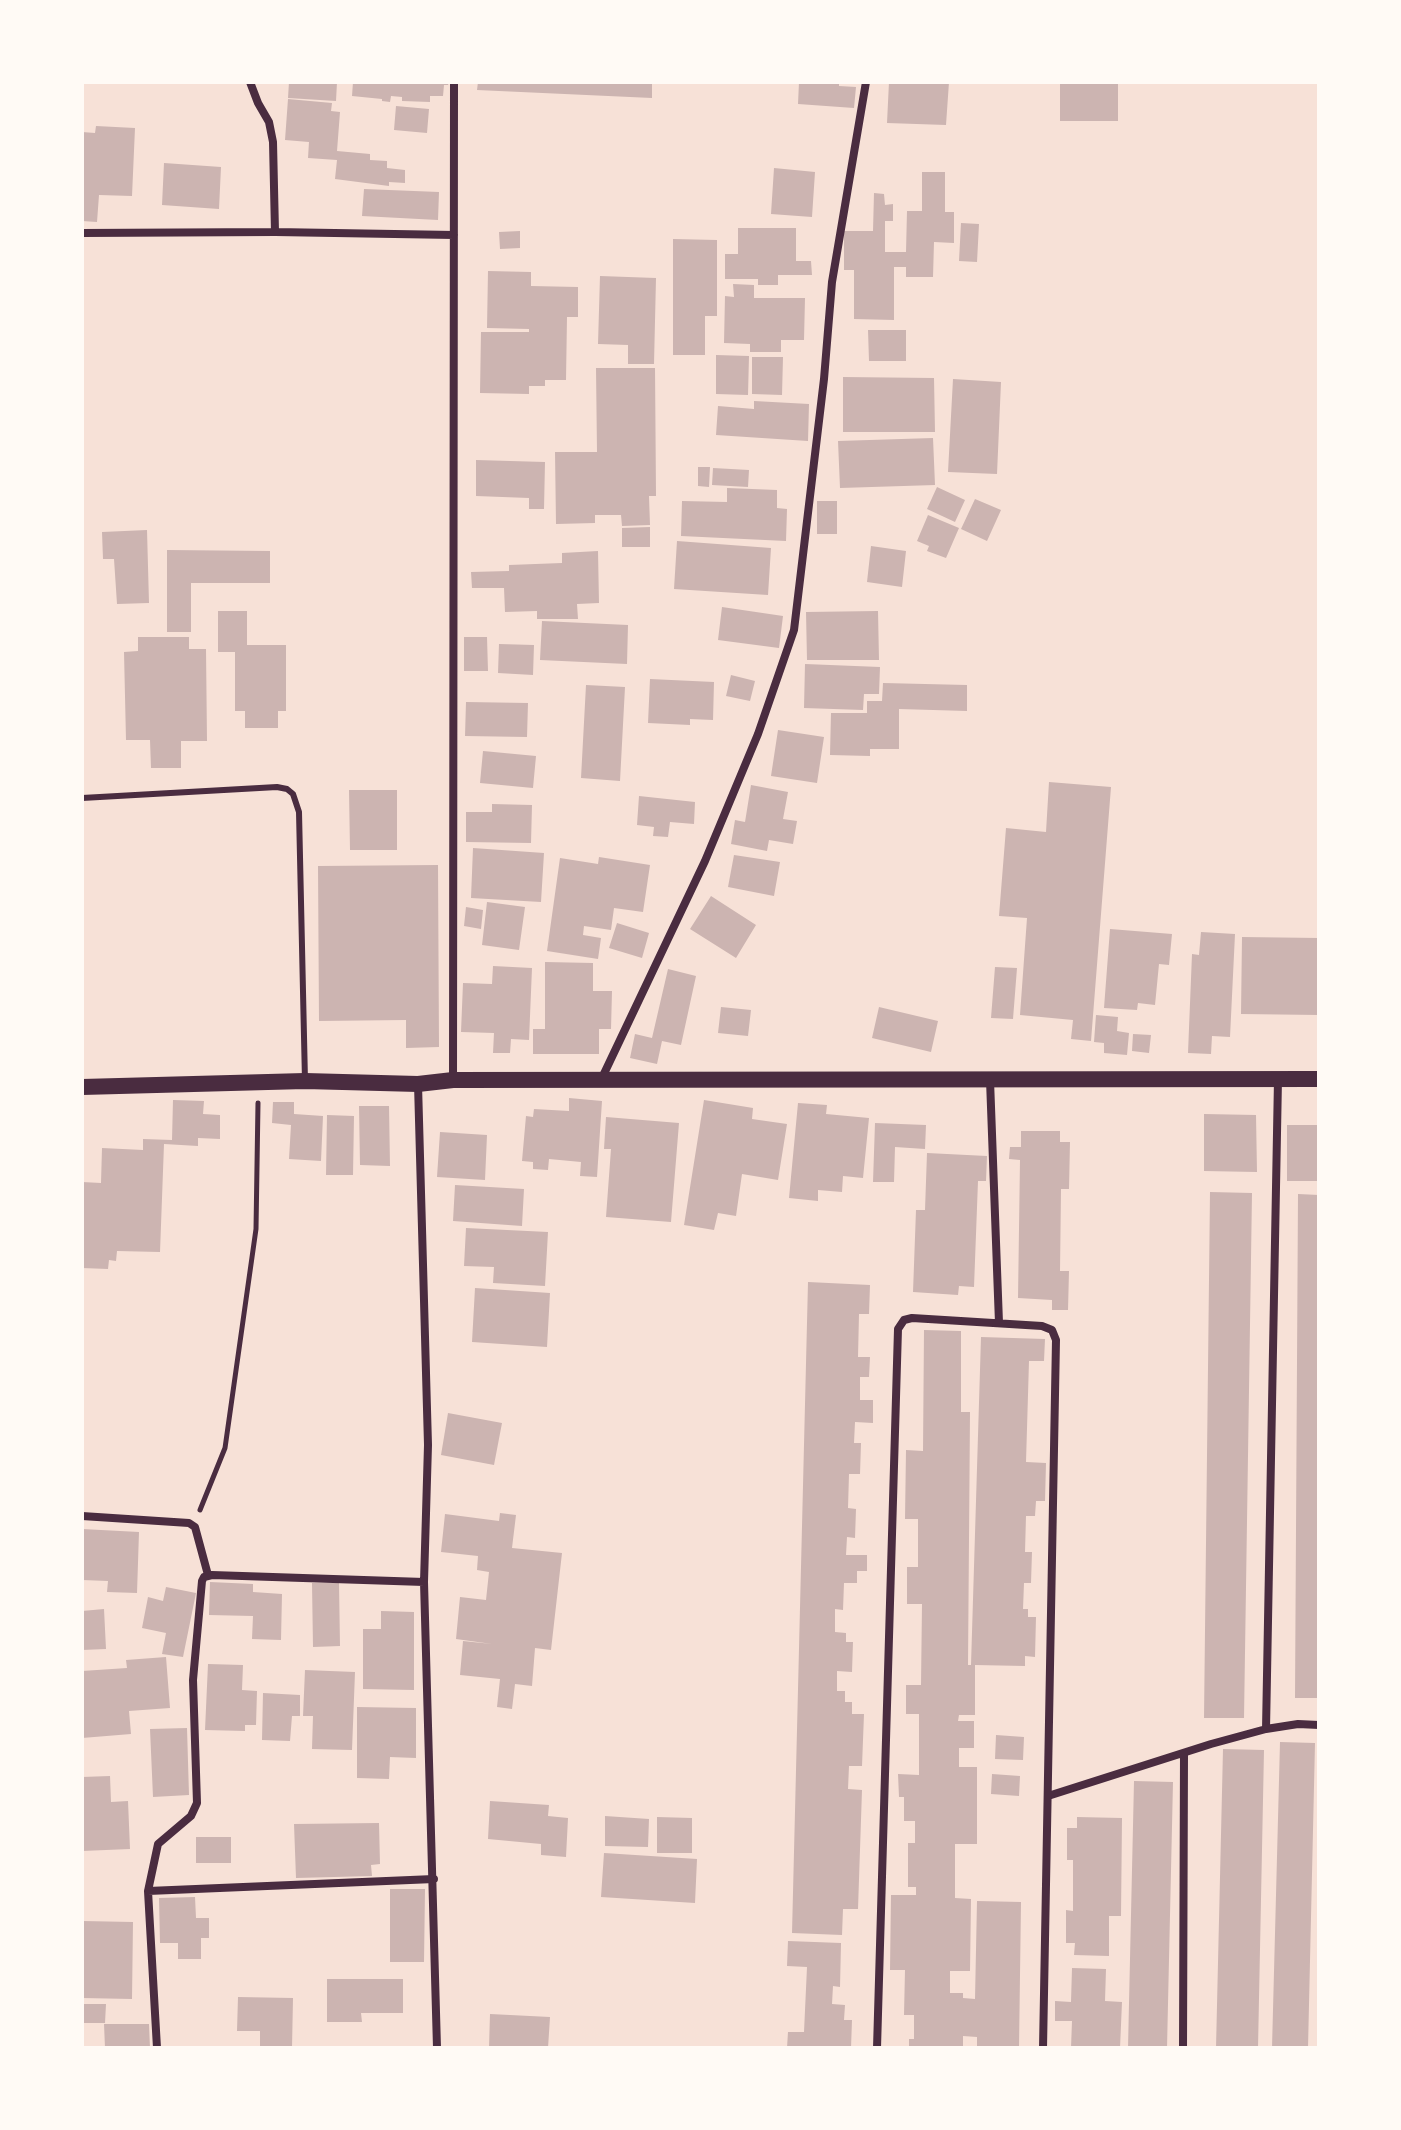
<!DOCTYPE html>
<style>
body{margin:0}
#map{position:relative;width:1401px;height:2130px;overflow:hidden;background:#f7e1d7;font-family:Lato,sans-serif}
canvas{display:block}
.frame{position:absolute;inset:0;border:84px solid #fffaf5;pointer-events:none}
</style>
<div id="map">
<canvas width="1401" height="2130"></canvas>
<div class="frame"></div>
</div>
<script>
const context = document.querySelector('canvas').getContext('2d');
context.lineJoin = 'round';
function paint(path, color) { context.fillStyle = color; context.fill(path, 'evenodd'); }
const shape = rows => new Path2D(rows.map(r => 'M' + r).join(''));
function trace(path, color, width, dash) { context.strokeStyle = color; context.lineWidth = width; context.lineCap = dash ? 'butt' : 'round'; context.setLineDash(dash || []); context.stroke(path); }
const building = shape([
 [289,82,337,82,336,101,288,98],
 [353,82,449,82,448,85,444,85,443,96,430,96,430,102,402,101,402,97,391,96,390,102,382,101,382,99,352,96],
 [478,82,652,82,652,98,477,90],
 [799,82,839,82,839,86,856,87,854,108,798,104],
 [889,82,949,82,946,125,887,123],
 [1060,82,1118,82,1118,121,1060,121],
 [288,99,332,103,331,111,340,112,337,151,370,154,370,160,387,161,387,168,405,170,405,183,389,182,389,186,335,179,337,160,308,158,309,142,285,140],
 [396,106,429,109,427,133,394,130],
 [96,126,135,128,132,196,99,195,97,222,82,221,82,132,95,133],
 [164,163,221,167,219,209,162,205],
 [774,168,815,172,812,217,771,214],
 [922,172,945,172,945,212,954,212,954,243,934,242,933,277,906,277,906,267,894,267,894,320,854,319,854,270,844,270,844,231,873,231,874,193,884,194,885,205,893,204,893,221,885,221,885,252,906,252,907,211,922,211],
 [364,189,439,192,438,220,362,216],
 [961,223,979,224,977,262,959,261],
 [738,228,796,228,796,261,811,261,812,275,778,275,778,285,758,285,758,279,725,279,725,254,738,254],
 [520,231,520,248,500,249,499,232],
 [673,239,717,240,717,316,705,316,705,355,673,355],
 [488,271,531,272,531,286,578,287,578,317,567,317,566,380,545,380,545,386,529,386,529,394,480,393,481,332,529,332,529,329,487,328],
 [600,276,656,278,654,364,628,364,628,345,598,344],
 [733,284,754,285,754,298,805,298,804,340,781,340,781,352,750,352,750,344,724,343,725,296,734,297],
 [868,330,906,330,906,361,869,361],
 [716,355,749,356,748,395,716,394],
 [752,357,783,357,782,395,752,394],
 [596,368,655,368,656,496,649,496,650,525,622,526,621,515,595,515,595,523,556,524,555,452,597,452],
 [843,377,934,378,935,432,843,432],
 [953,379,1001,382,997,474,948,472],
 [754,401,809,404,808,441,716,435,718,406,754,409],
 [933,438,935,485,840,488,838,441],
 [476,460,545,462,544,509,529,509,529,498,476,496],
 [698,467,710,467,709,487,698,486],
 [713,468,749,470,748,487,712,485],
 [937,487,965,500,955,522,927,509],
 [727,488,777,490,777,508,787,509,786,541,681,536,682,501,727,502],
 [975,499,1001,510,987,541,961,529],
 [817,501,837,501,837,534,817,534],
 [928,515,959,528,946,558,927,551,929,546,917,541],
 [650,527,650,547,622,547,622,528],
 [147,530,149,603,117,604,114,559,103,559,102,532],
 [677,541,771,548,768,595,674,589],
 [871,546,906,551,902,587,867,582],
 [167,550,270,551,270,583,191,583,191,632,167,632],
 [598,551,599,603,577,604,578,619,537,619,537,611,505,612,504,588,472,588,471,572,509,571,509,565,562,563,562,553],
 [722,607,783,616,779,648,718,640],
 [218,611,247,611,247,645,286,645,286,711,278,711,278,728,245,728,245,711,235,711,235,652,218,652],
 [878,611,879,660,807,660,806,612],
 [542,621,628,625,627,664,540,660],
 [138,637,189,637,189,649,206,649,207,741,181,741,181,768,151,768,150,740,126,740,124,652,138,651],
 [464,637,487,637,488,671,464,671],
 [499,644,534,645,533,675,498,673],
 [805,664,880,667,879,694,864,694,863,710,804,708],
 [731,675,755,681,750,701,726,696],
 [650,679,714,682,713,720,690,719,690,725,648,723],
 [883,683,967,685,967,711,899,709,899,749,870,749,870,756,830,755,831,713,867,713,867,701,882,701],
 [586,685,625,687,620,781,581,778],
 [466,702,528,703,527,737,465,736],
 [778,730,824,737,817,783,771,776],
 [483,751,536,756,533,788,480,783],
 [1049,782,1111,787,1091,1041,1071,1039,1073,1020,1020,1015,1027,918,999,916,1006,828,1046,832],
 [751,785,788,792,783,819,797,821,793,844,769,840,767,851,731,844,735,820,745,822],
 [349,790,397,790,397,850,350,850],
 [639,796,695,802,694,824,670,822,668,837,653,836,654,827,637,825],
 [492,804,532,805,531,843,466,842,466,812,492,812],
 [473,848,544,853,541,902,471,898],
 [734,855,780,862,774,896,728,887],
 [599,857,650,865,643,912,614,908,611,930,584,926,583,935,601,938,598,959,547,951,560,858,598,864],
 [438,865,439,1047,406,1048,406,1020,319,1021,318,866],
 [711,896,756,925,736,958,690,929],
 [487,902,525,907,519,950,482,945],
 [466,907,483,910,481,929,464,926],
 [617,923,649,933,642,958,609,948],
 [1110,929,1172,934,1169,965,1159,964,1155,1005,1138,1003,1137,1010,1104,1008],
 [1201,932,1235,934,1230,1037,1212,1036,1211,1054,1188,1053,1192,954,1199,955],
 [1242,937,1319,938,1319,1015,1241,1014],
 [545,962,593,963,593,991,612,991,611,1029,599,1029,599,1054,533,1054,533,1029,545,1029],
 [493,966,532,968,529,1040,511,1039,510,1053,493,1053,494,1033,461,1032,463,983,492,984],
 [995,967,1017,968,1013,1019,991,1018],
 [668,969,696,976,681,1045,662,1041,657,1064,630,1058,635,1034,652,1038],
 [721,1007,751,1010,748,1036,718,1033],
 [879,1007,938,1021,931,1052,872,1038],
 [1096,1015,1118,1017,1117,1031,1129,1033,1127,1055,1104,1053,1104,1043,1094,1042],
 [1133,1034,1151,1035,1149,1053,1132,1051],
 [569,1098,602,1101,597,1177,580,1176,581,1162,549,1159,548,1170,533,1169,533,1162,522,1161,526,1116,533,1117,534,1109,569,1111],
 [173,1100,204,1101,203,1114,220,1115,220,1139,198,1138,198,1146,164,1144,160,1252,117,1251,116,1261,109,1260,108,1269,82,1268,82,1182,101,1183,102,1148,143,1150,143,1139,172,1140],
 [704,1100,753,1108,752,1119,787,1124,778,1180,742,1174,736,1216,718,1213,714,1230,684,1225],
 [273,1102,294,1102,294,1114,323,1116,321,1161,289,1159,291,1125,272,1123],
 [798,1103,827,1105,826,1114,869,1118,863,1178,843,1176,842,1192,818,1190,818,1201,789,1198],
 [359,1106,389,1106,390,1166,360,1165],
 [1204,1114,1256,1115,1257,1172,1204,1171],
 [327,1115,354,1116,353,1175,326,1175],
 [606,1117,679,1123,671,1222,606,1217,611,1149,604,1149],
 [875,1123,926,1125,925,1149,895,1147,894,1182,873,1182],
 [1287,1125,1319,1125,1319,1181,1287,1181],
 [1021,1131,1060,1131,1060,1142,1070,1142,1069,1189,1061,1189,1060,1271,1069,1271,1068,1310,1052,1310,1052,1300,1018,1298,1020,1160,1009,1159,1010,1147,1021,1147],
 [440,1132,487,1135,485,1180,437,1177],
 [927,1153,987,1156,986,1181,978,1181,974,1287,959,1286,958,1295,913,1292,916,1210,925,1210],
 [455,1185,524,1189,522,1226,453,1221],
 [1210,1192,1252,1193,1244,1718,1204,1718],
 [1298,1194,1319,1195,1319,1698,1295,1698],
 [466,1228,548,1232,545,1286,493,1283,494,1267,464,1266],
 [808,1282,870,1285,869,1314,859,1314,858,1357,870,1357,869,1377,860,1377,860,1400,873,1400,873,1423,855,1422,854,1443,861,1443,860,1474,849,1474,848,1508,856,1509,855,1538,847,1537,846,1555,867,1555,867,1571,857,1571,857,1583,844,1583,843,1610,835,1609,835,1632,846,1633,846,1642,853,1642,852,1672,837,1671,837,1691,845,1691,845,1702,852,1702,852,1714,864,1714,862,1766,849,1766,848,1789,862,1790,858,1909,843,1909,842,1935,792,1933],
 [475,1288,550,1293,547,1347,472,1342],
 [924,1330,961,1331,961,1412,970,1412,968,1665,971,1665,981,1337,1045,1339,1044,1361,1029,1361,1026,1462,1046,1463,1045,1501,1036,1501,1035,1516,1026,1516,1025,1552,1032,1552,1031,1583,1024,1583,1023,1609,1028,1609,1028,1617,1036,1617,1035,1657,1025,1656,1025,1666,975,1665,975,1715,959,1715,958,1721,974,1721,974,1748,959,1748,959,1767,977,1767,977,1844,955,1844,955,1898,971,1899,970,1971,950,1971,950,1993,963,1993,963,1998,975,1999,977,1901,1021,1902,1019,2048,977,2048,977,2037,963,2036,963,2048,909,2048,909,2039,914,2039,914,2015,904,2015,905,1970,890,1970,891,1895,916,1895,916,1887,908,1887,908,1843,915,1843,915,1821,904,1821,904,1797,899,1797,898,1774,919,1775,919,1714,906,1714,906,1685,921,1685,922,1604,907,1604,907,1567,918,1567,918,1519,905,1519,906,1450,923,1451],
 [448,1413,502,1423,494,1465,441,1455],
 [500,1513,516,1515,512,1548,562,1553,551,1650,535,1648,532,1686,515,1684,512,1709,497,1707,500,1679,460,1675,463,1641,492,1644,456,1639,460,1597,486,1600,489,1572,477,1570,478,1556,441,1552,445,1514,499,1521],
 [82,1529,139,1532,137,1593,107,1592,108,1581,82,1580],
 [210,1582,253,1584,253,1592,282,1594,281,1640,252,1639,253,1616,209,1615],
 [312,1583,339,1583,340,1646,313,1647],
 [166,1587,196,1593,183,1657,162,1654,166,1633,142,1628,148,1597,163,1601],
 [104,1609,106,1649,82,1650,82,1611],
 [381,1611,414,1612,414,1690,363,1689,363,1629,381,1629],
 [166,1657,170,1708,129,1711,131,1734,82,1738,82,1671,127,1668,126,1660],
 [208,1664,243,1665,242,1690,257,1691,256,1725,245,1725,245,1731,205,1730],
 [305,1670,355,1672,352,1750,312,1749,313,1716,303,1716],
 [263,1693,300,1695,300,1716,292,1716,290,1741,262,1740],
 [357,1707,416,1708,416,1758,390,1757,389,1779,357,1778],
 [187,1728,189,1795,153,1797,150,1729],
 [996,1735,1024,1737,1023,1760,995,1759],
 [1280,1742,1315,1743,1308,2048,1272,2048],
 [1223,1749,1264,1750,1258,2048,1216,2048],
 [992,1774,1020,1776,1019,1796,991,1794],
 [110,1776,111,1802,128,1801,130,1849,82,1851,82,1777],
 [1134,1781,1173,1782,1167,2048,1128,2048],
 [490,1801,549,1805,548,1816,568,1818,566,1857,541,1855,541,1844,488,1839],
 [605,1816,649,1819,648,1847,605,1846],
 [657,1817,692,1818,692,1853,657,1853],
 [1077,1817,1122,1818,1121,1916,1109,1916,1109,1956,1074,1955,1075,1943,1066,1943,1066,1910,1073,1911,1073,1860,1067,1860,1067,1828,1077,1828],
 [379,1823,380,1864,371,1865,372,1876,296,1878,294,1824],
 [196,1837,231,1837,231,1863,196,1863],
 [604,1853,697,1859,695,1903,601,1897],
 [390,1889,425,1889,424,1962,390,1962],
 [195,1897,196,1918,209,1918,209,1938,201,1938,201,1959,178,1959,178,1943,160,1943,159,1898],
 [82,1921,133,1922,132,1999,82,1998],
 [788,1941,841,1943,840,1987,833,1986,832,2004,845,2005,844,2020,852,2020,851,2048,787,2048,788,2032,804,2032,807,1967,787,1966],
 [1072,1968,1106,1969,1105,2001,1122,2002,1120,2048,1071,2048,1072,2021,1055,2021,1055,2001,1071,2002],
 [327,1979,403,1979,403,2013,361,2013,362,2022,327,2022],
 [238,1997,293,1998,292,2048,260,2048,260,2031,237,2031],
 [84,2004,106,2004,105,2023,83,2023],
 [490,2014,550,2017,548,2048,489,2048],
 [104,2024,149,2024,150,2048,105,2048]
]);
const path = shape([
 [200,1510,225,1448,256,1229,258,1103]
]);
const service = shape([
 [82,798,277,787,287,789,293,794,299,812,305,1081]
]);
const minor = shape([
 [250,82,258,103,269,122,273,142,275,232],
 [82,233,275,232,454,235],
 [453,1080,454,82],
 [601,1080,705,861,758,734,794,630,824,379,832,282,866,82],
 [990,1080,999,1323],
 [418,1084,428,1445,424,1582,437,2048],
 [82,1516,189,1523,195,1527,208,1575],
 [1266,1729,1278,1079],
 [1048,1796,1211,1744,1266,1729,1298,1724,1319,1725],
 [148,1891,434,1879],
 [157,2048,148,1891,158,1844,191,1816,197,1803,193,1680,202,1581,204,1577,212,1575,424,1582],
 [877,2048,898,1329,904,1320,912,1318,1042,1326,1052,1330,1056,1340,1043,2048],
 [1183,2048,1184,1754]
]);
const secondary = shape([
 [82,1087,305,1081,418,1084,453,1080,1319,1079]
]);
paint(building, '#ccb4b1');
trace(path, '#4a2c40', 5);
trace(service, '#4a2c40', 6);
trace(minor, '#4a2c40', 8);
trace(secondary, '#4a2c40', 16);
</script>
